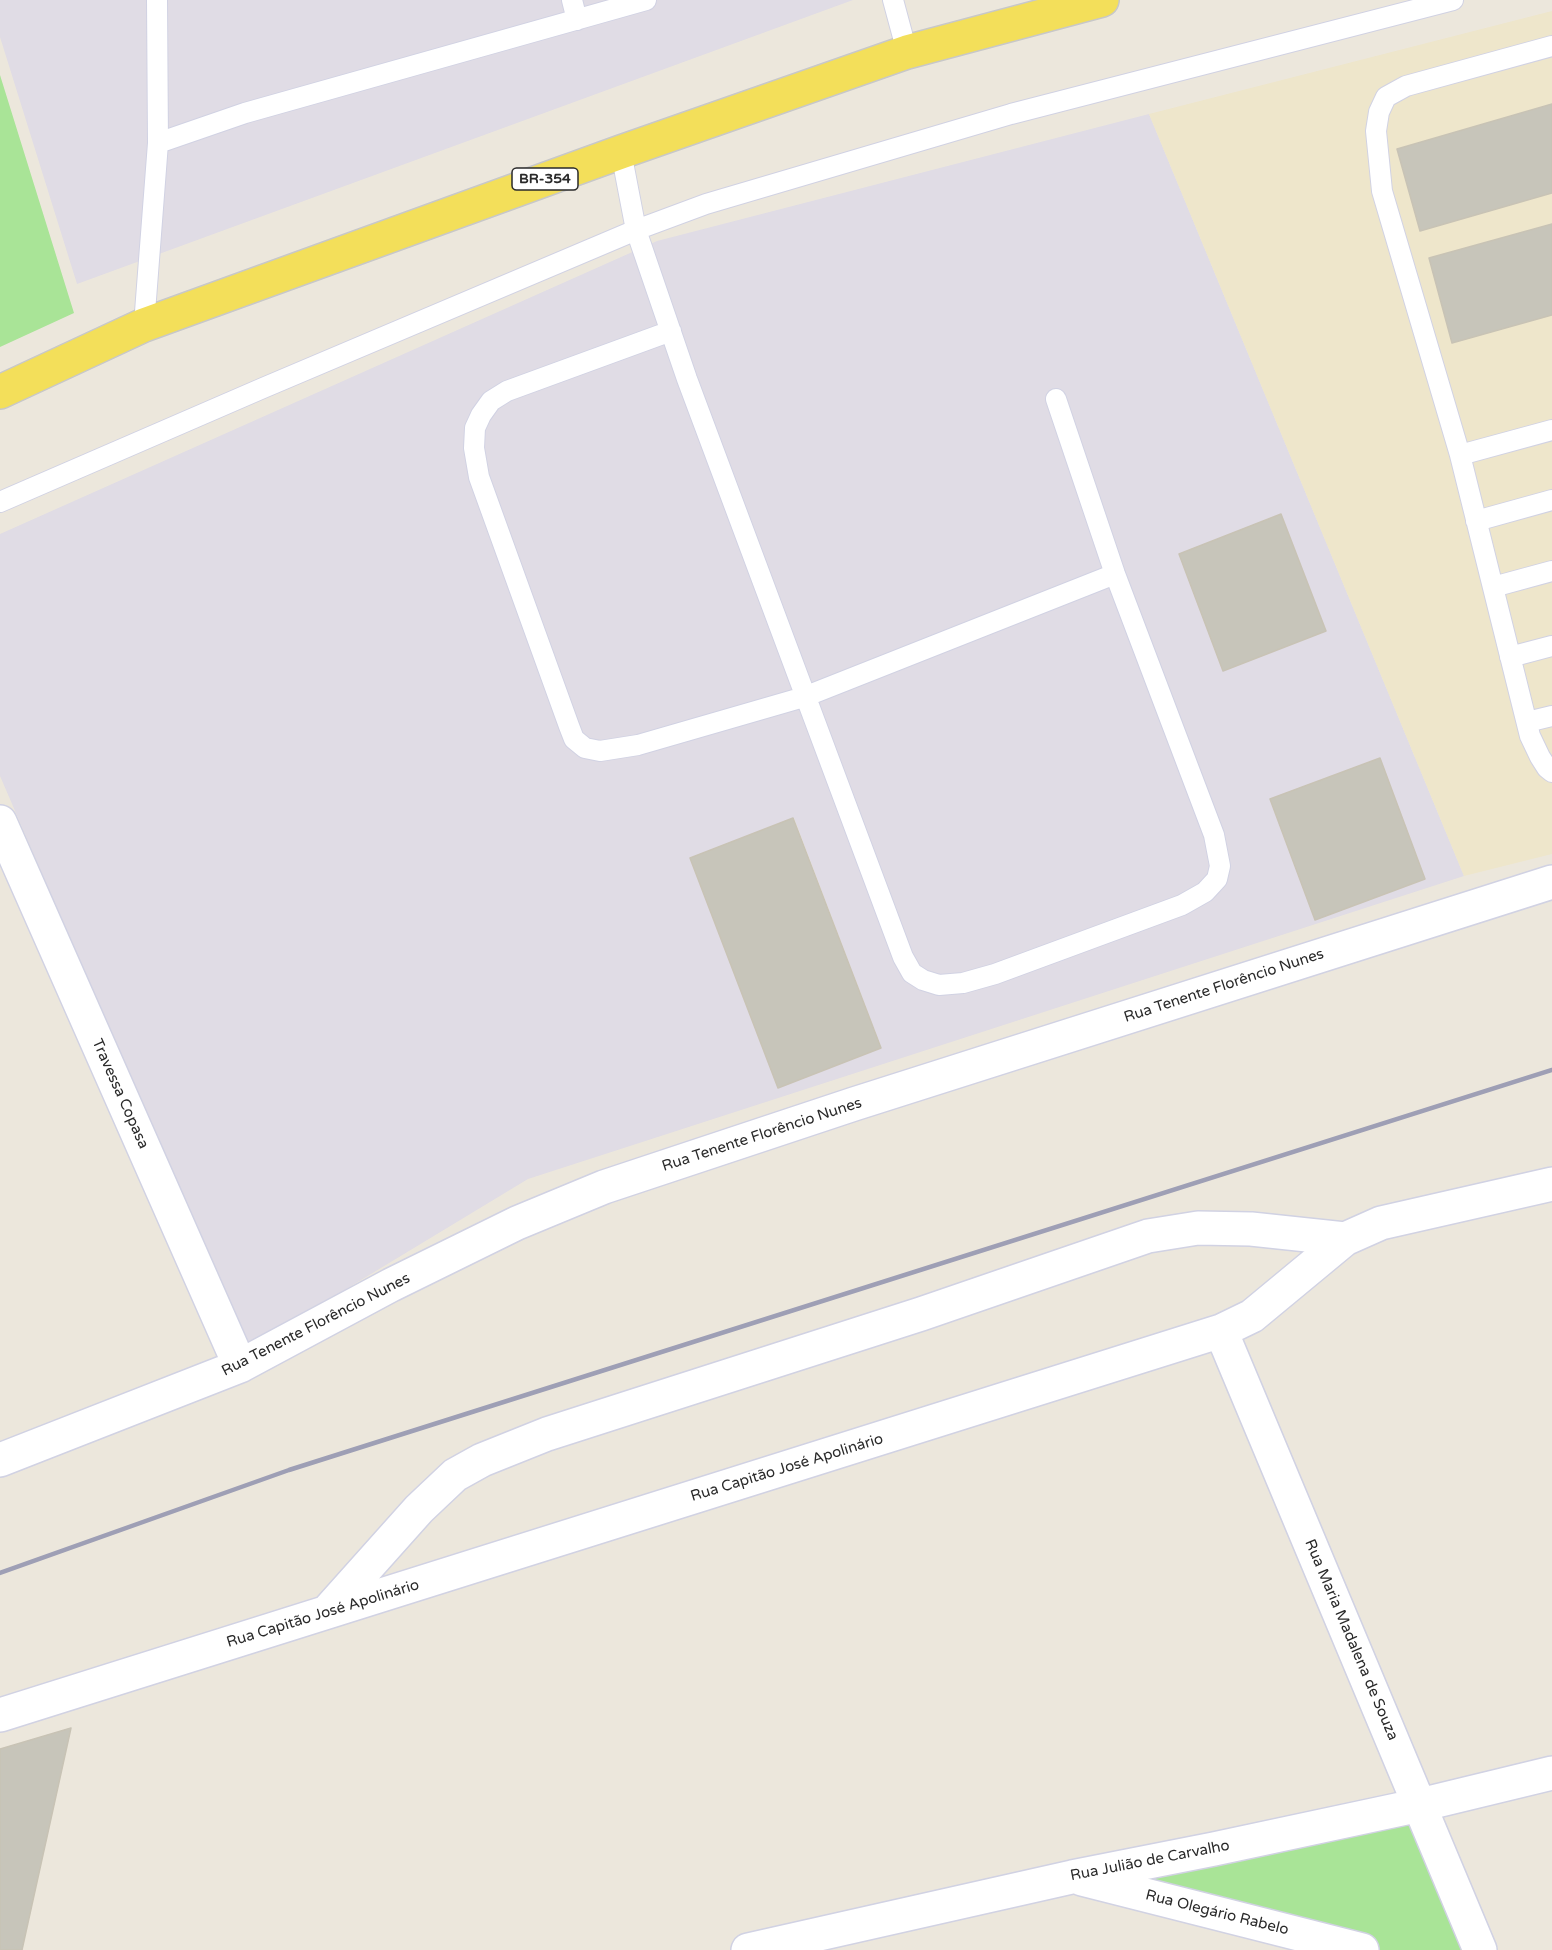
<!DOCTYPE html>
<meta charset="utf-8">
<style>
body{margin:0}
canvas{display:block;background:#ece7dc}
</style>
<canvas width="1552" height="1950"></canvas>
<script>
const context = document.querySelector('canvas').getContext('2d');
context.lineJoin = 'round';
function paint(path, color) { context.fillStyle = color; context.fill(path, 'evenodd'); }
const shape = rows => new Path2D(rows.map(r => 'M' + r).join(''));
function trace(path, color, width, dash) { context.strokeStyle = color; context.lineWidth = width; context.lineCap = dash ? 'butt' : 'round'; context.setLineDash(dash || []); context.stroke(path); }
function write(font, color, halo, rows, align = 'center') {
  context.font = font + ' "Varela Round",sans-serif'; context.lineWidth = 4.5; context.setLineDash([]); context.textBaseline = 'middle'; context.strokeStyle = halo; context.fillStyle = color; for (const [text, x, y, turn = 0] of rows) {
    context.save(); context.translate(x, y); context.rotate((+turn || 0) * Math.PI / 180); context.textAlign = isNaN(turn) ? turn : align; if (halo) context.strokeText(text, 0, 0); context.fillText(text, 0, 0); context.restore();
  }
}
const industrial = shape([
 [0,0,853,0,77,284,0,37],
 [1149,114,1464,876,528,1179,247,1349,0,776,0,534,657,241],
 [1281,514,1223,670,1179,554],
 [1380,758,1425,878,1315,920,1270,799],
 [794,818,881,1047,881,1048,690,858]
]);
const education = shape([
 [1552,11,1552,104,1397,149,1420,231,1552,193,1552,224,1429,259,1452,343,1552,315,1552,854,1464,876,1149,114]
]);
const green = shape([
 [0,75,74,313,0,347],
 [1420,1805,1480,1950,1362,1950,1072,1877]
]);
const building = shape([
 [1552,104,1552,193,1420,231,1397,149,1552,104],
 [1552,224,1552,315,1452,343,1429,258,1552,224],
 [1281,514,1326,631,1223,671,1179,554,1281,514],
 [1380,758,1425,879,1315,920,1270,799,1380,758],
 [793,818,881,1048,778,1088,690,858,793,818],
 [71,1728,22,1950,0,1950,0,1749,71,1728]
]);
const service = shape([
 [572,0,577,20],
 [893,0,907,52],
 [1552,46,1406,86,1386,97,1379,112,1376,131,1382,191,1460,455,1530,736,1540,757,1547,768,1552,772],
 [158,143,245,113,646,0],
 [621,152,636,230,687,379,903,957,912,973,923,980,939,985,963,983,995,974,1182,905,1205,892,1217,879,1220,866,1214,835,1115,574,1056,399],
 [144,325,158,143,157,0],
 [671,331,507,391,491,401,481,415,475,428,474,448,479,477,569,726,574,739,585,748,600,751,638,745,804,697,1115,574],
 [1460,455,1552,430],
 [0,502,263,388,636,230,706,204,1011,114,1453,0],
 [1476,521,1552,500],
 [1493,587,1552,571],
 [1510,657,1552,646],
 [1527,722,1552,716]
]);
const minor = shape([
 [0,822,240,1366],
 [1221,1331,1480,1950],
 [0,1460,240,1366,391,1285,517,1223,604,1187,854,1104,1552,882],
 [327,1612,419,1509,455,1475,482,1460,547,1434,921,1314,1148,1236,1198,1228,1251,1229,1345,1239],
 [0,1715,1221,1331,1252,1316,1345,1239,1381,1223,1552,1184],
 [1082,1879,1362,1950],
 [748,1950,1072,1877,1214,1849,1420,1805,1552,1773]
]);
const primary = shape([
 [0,392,144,325,621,152,907,52,1102,0]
]);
const rail = shape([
 [0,1573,289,1470,1552,1070]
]);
const shields = [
 [545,179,66]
];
const shieldNames = [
 ["BR-354",545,179]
];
const streetNames = [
 ["Rua Tenente Florêncio Nunes",1224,986,-18],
 ["Travessa Copasa",120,1094,66],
 ["Rua Tenente Florêncio Nunes",762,1135,-18],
 ["Rua Tenente Florêncio Nunes",316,1325,-27],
 ["Rua Capitão José Apolinário",787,1468,-17],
 ["Rua Capitão José Apolinário",323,1614,-17],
 ["Rua Maria Madalena de Souza",1351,1640,67],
 ["Rua Julião de Carvalho",1150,1861,-11],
 ["Rua Olegário Rabelo",1217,1913,14]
];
paint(industrial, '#e0dce5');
paint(education, '#eee6cb');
paint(green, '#a9e497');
paint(building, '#c7c5ba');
trace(building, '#c8c3b5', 1.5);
trace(service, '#d1d2e3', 22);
trace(minor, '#d1d2e3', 36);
trace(primary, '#c8c8c8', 36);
trace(service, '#fff', 20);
trace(minor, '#fff', 33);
trace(primary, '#f3df5a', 33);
trace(rail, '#9e9fb5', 4.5);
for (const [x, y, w] of shields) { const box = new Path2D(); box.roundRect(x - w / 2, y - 11, w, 22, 4.5); context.fillStyle = '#fff'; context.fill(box); trace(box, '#2a2a2a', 1.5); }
write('bold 14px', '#2a2a2a', null, shieldNames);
write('15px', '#2a2a2a', '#fff', streetNames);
</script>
